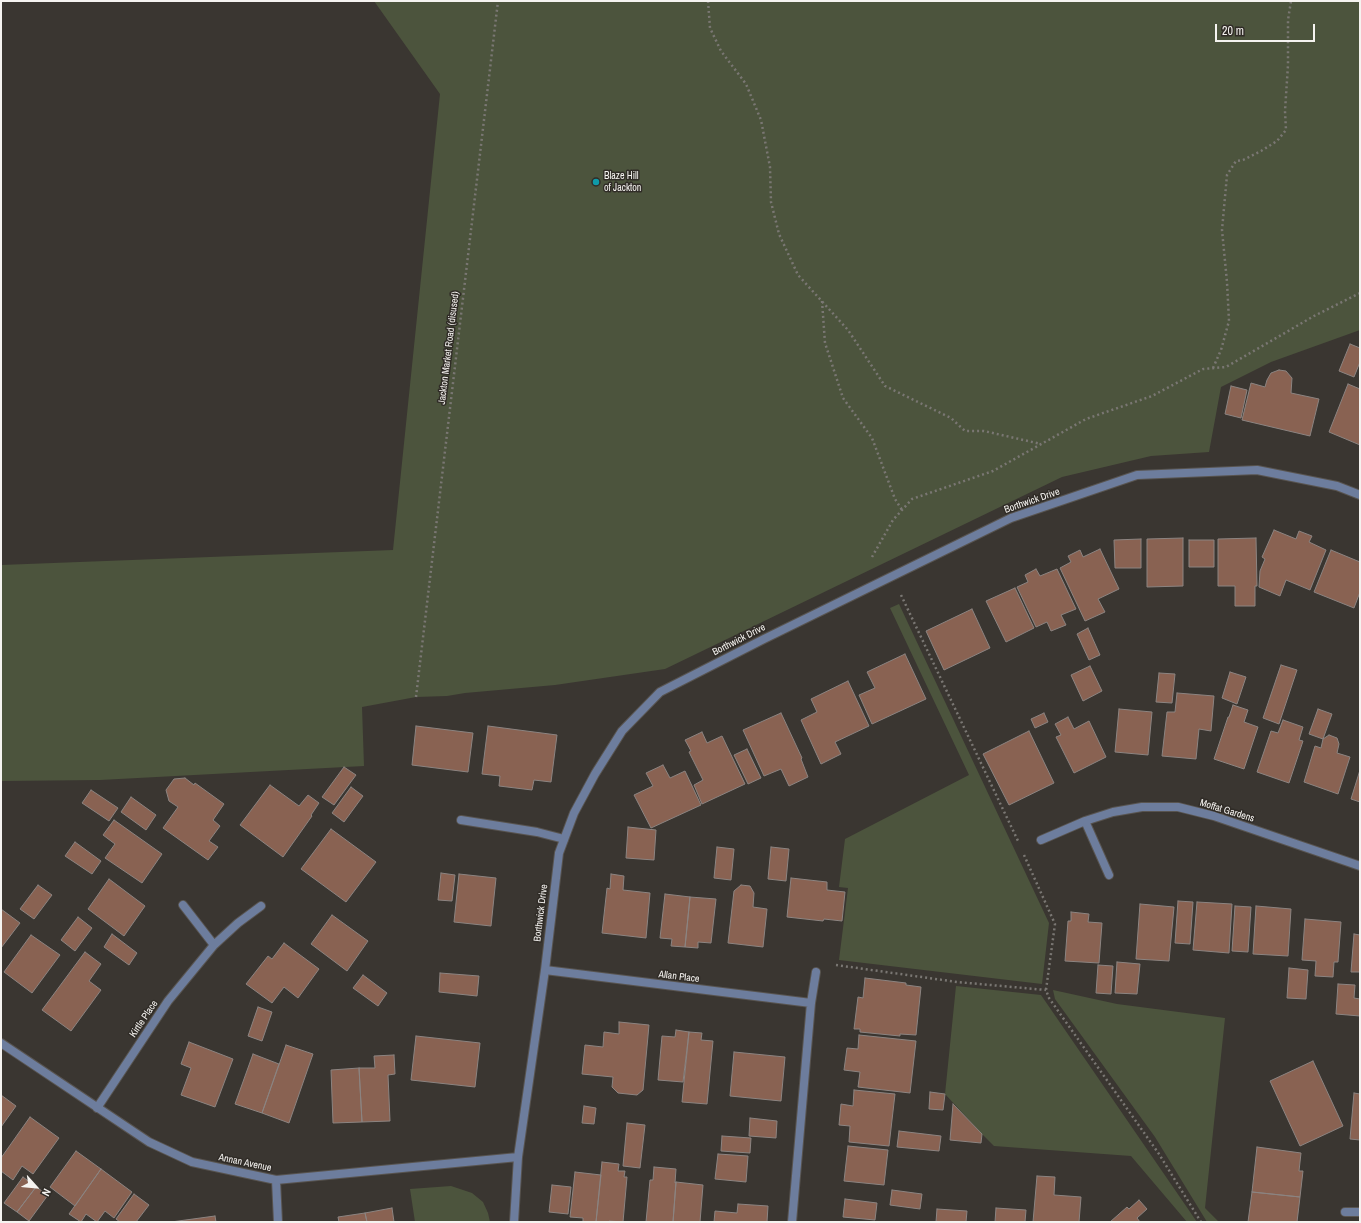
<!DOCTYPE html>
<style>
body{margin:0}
#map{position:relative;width:1361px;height:1223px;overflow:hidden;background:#3a3631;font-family:"Archivo Narrow",sans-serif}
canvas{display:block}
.frame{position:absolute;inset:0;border:2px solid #f5f3f0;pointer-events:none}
.north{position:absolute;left:16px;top:1167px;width:40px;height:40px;-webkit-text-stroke:3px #302c27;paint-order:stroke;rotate:117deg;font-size:11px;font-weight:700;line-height:16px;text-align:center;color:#f5f3f0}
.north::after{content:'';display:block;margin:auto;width:14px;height:18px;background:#f5f3f0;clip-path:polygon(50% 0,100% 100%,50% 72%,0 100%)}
.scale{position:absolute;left:1215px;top:24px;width:100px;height:18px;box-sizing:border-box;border:2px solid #f5f3f0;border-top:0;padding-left:5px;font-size:12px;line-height:14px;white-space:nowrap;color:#f5f3f0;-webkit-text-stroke:3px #302c27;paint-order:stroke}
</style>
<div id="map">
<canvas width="1361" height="1223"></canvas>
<div class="frame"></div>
<div class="north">N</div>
<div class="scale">20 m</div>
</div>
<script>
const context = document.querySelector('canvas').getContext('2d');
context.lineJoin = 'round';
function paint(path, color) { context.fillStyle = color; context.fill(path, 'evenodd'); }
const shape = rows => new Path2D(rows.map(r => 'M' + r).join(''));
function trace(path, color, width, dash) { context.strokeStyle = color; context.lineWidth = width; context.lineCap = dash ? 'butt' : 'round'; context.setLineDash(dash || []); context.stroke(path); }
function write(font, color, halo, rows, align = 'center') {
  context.font = font + ' "Archivo Narrow",sans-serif'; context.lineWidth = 3; context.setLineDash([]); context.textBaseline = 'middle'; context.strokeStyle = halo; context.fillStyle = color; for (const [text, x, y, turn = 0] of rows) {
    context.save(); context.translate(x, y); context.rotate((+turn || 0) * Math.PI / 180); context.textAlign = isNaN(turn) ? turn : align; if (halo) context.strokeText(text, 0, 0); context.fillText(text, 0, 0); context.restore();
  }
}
const green = shape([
 [374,1,1360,1,1360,330,1271,362,1221,387,1209,452,1151,456,1062,477,665,669,555,685,465,693,447,696,416,697,362,707,364,766,100,780,1,781,1,565,393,550,440,94],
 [899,604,1049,923,1042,984,839,960,848,888,839,887,845,839,969,775,890,608],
 [956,986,1041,995,1197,1222,1187,1222,1131,1156,994,1146,982,1134,945,1094],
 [1053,990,1117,1004,1225,1018,1205,1208,1219,1222,1207,1222,1155,1137,1055,999],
 [451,1186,472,1193,483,1202,488,1213,490,1222,415,1222,410,1189]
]);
const building = shape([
 [1350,344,1360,348,1360,362,1354,377,1339,371,1350,344],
 [1279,370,1286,371,1292,378,1291,393,1319,399,1310,436,1242,420,1251,383,1265,387,1267,380,1271,373,1279,370],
 [1348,384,1360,389,1360,445,1329,432,1348,384],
 [1231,386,1247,390,1241,418,1225,414,1231,386],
 [1274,530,1296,539,1299,531,1312,536,1309,542,1326,550,1310,590,1286,580,1280,596,1259,587,1260,571,1265,559,1262,557,1274,530],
 [1183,538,1183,586,1147,587,1147,539,1183,538],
 [1256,538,1257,586,1255,586,1255,606,1235,606,1235,586,1218,586,1218,539,1256,538],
 [1141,539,1141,568,1115,568,1114,540,1141,539],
 [1189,540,1214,540,1214,567,1189,567,1189,540],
 [1100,549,1119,589,1098,599,1105,612,1085,621,1060,568,1071,562,1068,556,1080,550,1083,557,1100,549],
 [1331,550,1360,562,1360,592,1354,608,1314,592,1331,550],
 [1036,569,1040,576,1057,569,1076,609,1061,615,1066,625,1051,631,1047,622,1036,627,1017,587,1028,582,1025,575,1036,569],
 [1015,588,1034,628,1006,642,986,601,1015,588],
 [972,609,990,648,944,670,926,631,972,609],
 [1088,628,1100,655,1089,660,1077,634,1088,628],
 [905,654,926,699,872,724,859,695,875,688,867,672,905,654],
 [1281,665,1297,670,1279,724,1263,718,1281,665],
 [1090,666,1102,691,1083,701,1071,675,1090,666],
 [1230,672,1246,677,1237,704,1222,698,1230,672],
 [1159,673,1175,674,1172,703,1156,702,1159,673],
 [848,681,869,726,835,742,841,754,821,764,801,720,817,712,811,699,848,681],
 [1177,693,1214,696,1211,731,1199,729,1196,759,1162,756,1167,712,1175,712,1177,693],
 [1233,705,1248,710,1244,722,1258,727,1244,769,1214,759,1228,717,1229,717,1233,705],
 [1119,709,1152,712,1148,755,1115,752,1119,709],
 [1318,709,1332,714,1323,739,1309,734,1318,709],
 [781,713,802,758,801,759,808,777,789,786,781,769,764,776,743,730,781,713],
 [1044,713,1048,722,1035,728,1031,719,1044,713],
 [1068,717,1074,729,1089,721,1106,757,1074,773,1056,737,1061,735,1055,724,1068,717],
 [1283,720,1303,727,1299,740,1303,741,1289,783,1257,772,1271,731,1278,733,1283,720],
 [416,726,473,733,468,772,412,765,416,726],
 [488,726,557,735,551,782,534,780,532,790,499,786,500,776,482,774,488,726],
 [1029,731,1054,783,1009,805,983,754,1029,731],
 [702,732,707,743,722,736,745,784,702,804,694,785,703,780,689,752,691,751,685,740,702,732],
 [1329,735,1337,738,1339,744,1337,753,1350,757,1338,794,1304,782,1315,746,1321,748,1323,739,1329,735],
 [747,749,761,778,748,784,734,755,747,749],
 [663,765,670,778,685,771,701,805,651,828,634,795,653,786,646,773,663,765],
 [344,767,356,775,334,805,322,797,344,767],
 [1360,770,1360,802,1351,799,1360,770],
 [185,778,194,785,195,783,224,804,213,820,220,826,209,841,218,847,208,860,163,828,178,807,169,801,166,790,174,779,185,778],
 [270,785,299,806,308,795,319,803,311,815,312,816,283,857,240,825,270,785],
 [351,787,363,796,344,822,332,813,351,787],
 [91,790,118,808,109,821,82,803,91,790],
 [131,797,156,815,146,830,121,812,131,797],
 [114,820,162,854,142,883,105,858,115,844,103,835,114,820],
 [628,827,656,830,654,860,626,858,628,827],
 [331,829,376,862,346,902,301,869,331,829],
 [75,842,101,861,92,874,65,856,75,842],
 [717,847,734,849,731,880,714,878,717,847],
 [771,847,789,849,786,881,768,879,771,847],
 [441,873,455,875,452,901,438,900,441,873],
 [459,874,496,878,491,926,454,922,459,874],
 [611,874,624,876,623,890,650,893,646,938,602,933,607,888,610,889,611,874],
 [791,878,827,882,827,890,845,892,842,921,824,919,823,921,787,917,791,878],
 [109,879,145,906,124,936,88,909,109,879],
 [38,885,52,895,34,919,20,909,38,885],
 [741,885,750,886,754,893,753,907,767,909,763,947,728,943,734,891,741,885],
 [665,894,690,897,685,947,671,946,672,939,660,938,665,894],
 [690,897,716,899,711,943,698,942,698,948,685,947,690,897],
 [1178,901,1193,902,1190,944,1175,943,1178,901],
 [1197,902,1232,904,1229,953,1193,950,1197,902],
 [1140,904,1174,907,1169,961,1136,959,1140,904],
 [1235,906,1251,907,1248,952,1232,951,1235,906],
 [1256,906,1291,909,1288,956,1253,954,1256,906],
 [1,909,20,923,1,948,1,909],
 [1071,912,1089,914,1088,922,1102,923,1099,963,1065,961,1068,921,1071,921,1071,912],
 [332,915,368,941,347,971,311,944,332,915],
 [78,917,92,928,75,951,61,940,78,917],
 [1305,919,1341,922,1338,962,1334,962,1333,977,1315,976,1316,961,1302,960,1305,919],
 [112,934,137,953,129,965,104,947,112,934],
 [1354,934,1360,935,1360,972,1351,972,1354,934],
 [31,935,60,955,32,993,4,972,31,935],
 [284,943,319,969,298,998,284,987,272,1003,246,984,268,956,272,959,284,943],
 [85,952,101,964,89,981,101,990,71,1031,42,1010,85,952],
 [1117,962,1140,964,1137,994,1115,993,1117,962],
 [1098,965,1113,966,1111,994,1096,993,1098,965],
 [1289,968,1308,970,1306,999,1287,998,1289,968],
 [440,973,479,976,477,996,439,992,440,973],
 [363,975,387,993,378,1006,353,988,363,975],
 [865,978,906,983,906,985,921,987,916,1035,900,1034,900,1036,860,1032,860,1029,854,1029,858,997,863,998,865,978],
 [1338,984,1355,985,1354,998,1360,999,1360,1016,1336,1014,1338,984],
 [258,1007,272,1012,262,1041,248,1036,258,1007],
 [619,1022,649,1025,643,1090,637,1095,618,1093,612,1087,613,1077,582,1074,585,1045,603,1047,604,1032,619,1034,619,1022],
 [676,1030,689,1032,683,1082,658,1080,662,1036,675,1037,676,1030],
 [689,1032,702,1033,701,1040,713,1041,707,1104,682,1102,689,1032],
 [859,1035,916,1041,910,1093,858,1087,860,1072,844,1070,847,1048,858,1049,859,1035],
 [416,1036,480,1043,475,1087,411,1080,416,1036],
 [189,1042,233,1059,215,1107,181,1095,191,1068,181,1064,189,1042],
 [286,1045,313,1054,289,1123,262,1113,286,1045],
 [734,1052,785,1057,781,1101,730,1096,734,1052],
 [253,1054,279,1064,262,1113,235,1104,253,1054],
 [394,1055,395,1074,388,1075,390,1121,362,1122,359,1068,375,1068,374,1056,394,1055],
 [1313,1061,1343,1126,1300,1146,1270,1081,1313,1061],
 [359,1068,362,1122,333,1123,331,1070,359,1068],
 [854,1090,895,1094,889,1146,849,1142,850,1126,839,1125,841,1104,853,1106,854,1090],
 [930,1092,945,1094,943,1110,929,1109,930,1092],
 [1354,1093,1360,1094,1360,1140,1350,1139,1354,1093],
 [1,1095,16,1106,1,1127,1,1095],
 [953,1104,982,1134,981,1143,950,1140,953,1104],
 [584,1106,596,1108,594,1124,582,1123,584,1106],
 [30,1117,59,1138,33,1174,22,1166,13,1180,1,1171,1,1158,30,1117],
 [750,1118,777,1121,776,1138,749,1136,750,1118],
 [627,1123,645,1125,640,1168,623,1166,627,1123],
 [899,1131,941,1136,939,1151,897,1147,899,1131],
 [722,1136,751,1138,750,1153,721,1151,722,1136],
 [848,1146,888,1150,884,1185,844,1181,848,1146],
 [1257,1147,1301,1153,1299,1171,1303,1171,1300,1197,1252,1192,1257,1147],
 [76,1151,101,1169,75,1206,50,1187,76,1151],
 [718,1154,748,1156,746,1182,715,1179,718,1154],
 [602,1162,619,1164,618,1171,625,1171,624,1177,627,1177,623,1222,609,1221,609,1222,596,1222,602,1162],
 [654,1167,676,1169,675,1183,676,1182,673,1222,646,1222,650,1180,653,1180,654,1167],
 [101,1169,132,1192,114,1218,105,1211,97,1222,86,1214,81,1222,69,1214,101,1169],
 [575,1172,601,1175,596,1222,583,1222,583,1218,570,1217,575,1172],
 [1037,1176,1055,1177,1054,1195,1081,1197,1079,1222,1033,1222,1037,1176],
 [23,1177,36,1187,17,1212,4,1203,23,1177],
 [676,1182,703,1185,700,1222,673,1222,676,1182],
 [552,1185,571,1187,568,1214,549,1212,552,1185],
 [36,1187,48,1195,29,1221,17,1212,36,1187],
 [892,1190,922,1194,920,1209,890,1205,892,1190],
 [1252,1192,1300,1197,1297,1222,1248,1222,1252,1192],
 [134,1194,149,1205,136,1222,120,1222,116,1219,134,1194],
 [845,1199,877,1203,875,1220,843,1217,845,1199],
 [1139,1200,1147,1209,1137,1218,1140,1222,1110,1222,1127,1207,1129,1209,1139,1200],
 [738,1204,768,1206,767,1222,714,1222,715,1211,737,1213,738,1204],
 [392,1208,394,1222,367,1222,365,1213,392,1208],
 [996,1208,1026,1210,1025,1222,995,1222,996,1208],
 [937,1209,967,1211,966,1222,936,1222,937,1209],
 [365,1213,367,1222,339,1222,338,1217,365,1213],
 [215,1216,216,1222,171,1222,215,1216]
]);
const path = shape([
 [708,1,710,28,721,51,746,84,761,120,770,167,771,202,779,234,798,275,848,330,885,386,951,418,965,431,984,431,1041,444],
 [822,301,825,343,843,398,872,438,895,499,902,510],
 [1213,368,1221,350,1229,321,1227,282,1222,230,1227,175,1236,161,1243,160,1261,151,1277,141,1286,130,1285,111,1288,65,1288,20,1291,1],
 [872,557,893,520,912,499,993,471,1086,419,1152,396,1203,369,1226,367,1314,316,1360,293],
 [901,595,1019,843],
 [416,697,498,1],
 [1024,855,1055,924,1046,990,1049,998,1159,1154,1201,1222],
 [836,965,957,982,1046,990]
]);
const lane = shape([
 [461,820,537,832,564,839]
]);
const street = shape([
 [1085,821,1109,875],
 [1041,840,1085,821,1113,812,1142,807,1178,807,1214,816,1360,866],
 [183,905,214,945],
 [545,970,811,1003],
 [1,1043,149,1142,192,1162,276,1180,518,1157],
 [97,1108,168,1001,214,945,238,923,261,906],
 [276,1180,278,1222],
 [1345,1212,1360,1212],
 [514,1222,518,1157,545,970,559,853,574,813,595,774,622,731,660,692,764,639,1011,518,1137,475,1257,470,1337,486,1360,495],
 [792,1222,811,1003,816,972]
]);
const markers = [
 [596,182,4,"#0f9aa8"]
];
const poiNames = [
 ["Blaze Hill",604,176],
 ["of Jackton",604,188]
];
const streetNames = [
 ["Jackton Market Road (disused)",449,348,-83],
 ["Borthwick Drive",1032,501,-19],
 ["Borthwick Drive",739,640,-27],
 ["Moffat Gardens",1227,811,17],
 ["Borthwick Drive",541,913,-83],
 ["Allan Place",679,977,7],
 ["Kirtle Place",144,1019,-56],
 ["Annan Avenue",245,1163,12]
];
paint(green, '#4c543d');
paint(building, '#896252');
trace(building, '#8c8481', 1);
trace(lane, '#585450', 10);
trace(street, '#585450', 10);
trace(path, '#7a7773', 2.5, [2, 3]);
trace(lane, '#6d7d9d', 8);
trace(street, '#6d7d9d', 8);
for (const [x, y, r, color] of markers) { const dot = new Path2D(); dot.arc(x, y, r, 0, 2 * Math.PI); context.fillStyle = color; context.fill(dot); trace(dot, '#302c27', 1.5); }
write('10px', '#f5f3f0', '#302c27', poiNames, 'left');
write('10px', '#f5f3f0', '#302c27', streetNames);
</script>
